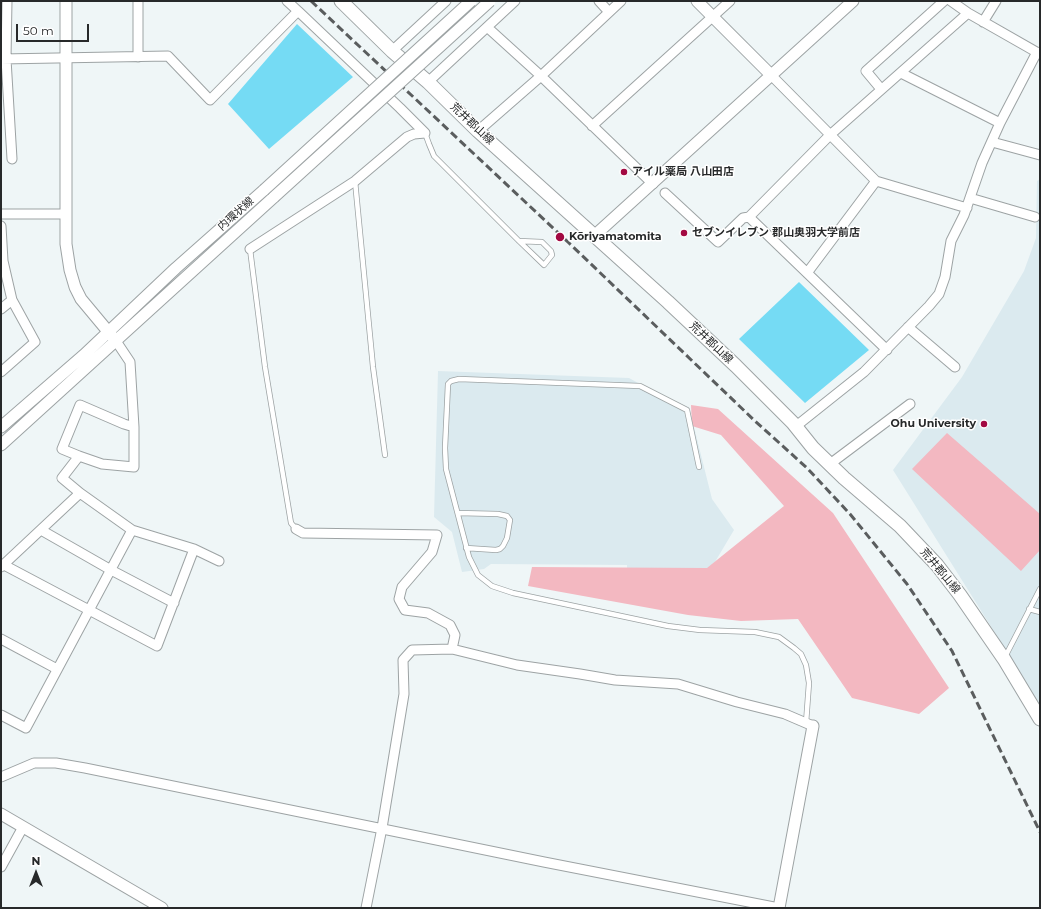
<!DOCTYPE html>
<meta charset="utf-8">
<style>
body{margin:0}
#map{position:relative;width:1041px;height:909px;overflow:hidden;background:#eff6f7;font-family:Montserrat,sans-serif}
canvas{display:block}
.frame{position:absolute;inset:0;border:2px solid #27292a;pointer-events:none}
.north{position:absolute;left:16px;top:853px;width:40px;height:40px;-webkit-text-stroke:3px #fff;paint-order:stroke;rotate:0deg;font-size:11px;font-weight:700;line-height:16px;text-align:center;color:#27292a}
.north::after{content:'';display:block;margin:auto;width:14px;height:18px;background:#27292a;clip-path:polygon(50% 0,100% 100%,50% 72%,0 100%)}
.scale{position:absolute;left:16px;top:24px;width:73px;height:18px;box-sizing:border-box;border:2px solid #27292a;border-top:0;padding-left:5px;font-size:12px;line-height:14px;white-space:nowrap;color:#27292a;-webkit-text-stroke:3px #fff;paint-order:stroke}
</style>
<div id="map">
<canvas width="1041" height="909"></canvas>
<div class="frame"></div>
<div class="north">N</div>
<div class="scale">50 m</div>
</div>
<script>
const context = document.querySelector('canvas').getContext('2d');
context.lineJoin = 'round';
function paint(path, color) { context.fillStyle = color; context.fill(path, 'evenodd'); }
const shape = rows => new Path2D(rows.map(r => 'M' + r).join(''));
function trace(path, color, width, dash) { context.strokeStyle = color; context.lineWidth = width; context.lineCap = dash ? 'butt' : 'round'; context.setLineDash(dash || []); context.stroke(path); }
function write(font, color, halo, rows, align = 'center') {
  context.font = font + ' Montserrat,"Noto Sans JP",sans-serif'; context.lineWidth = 3; context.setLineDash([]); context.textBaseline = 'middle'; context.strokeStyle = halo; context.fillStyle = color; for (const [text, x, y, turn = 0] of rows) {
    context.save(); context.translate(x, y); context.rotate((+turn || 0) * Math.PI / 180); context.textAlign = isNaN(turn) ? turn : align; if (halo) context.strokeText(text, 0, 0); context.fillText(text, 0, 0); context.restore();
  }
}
const built = shape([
 [1040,179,1040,705,893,470,962,377,1024,271,1036,238,1037,181],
 [438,371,629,378,690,411,712,499,734,530,709,572,627,572,627,565,491,564,484,569,462,572,452,532,434,517]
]);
const green = shape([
 [691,405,718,409,833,513,949,688,919,714,852,698,798,619,741,621,688,615,528,586,532,567,707,568,784,506,721,435,692,426],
 [947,433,1040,514,1040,550,1021,571,912,469]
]);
const water = shape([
 [297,24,353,77,269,149,228,104],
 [799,282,869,350,805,403,739,339]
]);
const service = shape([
 [425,133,429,144,434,156,519,241,544,265,552,255,551,251,542,242,519,241],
 [355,181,373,367,385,455],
 [250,249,265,367,291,523,296,529],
 [699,467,687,410,640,386,459,379,451,381,448,384,445,448,446,469,469,557,478,575,492,586,513,593,668,626,700,630,755,632,779,637,794,648,801,654,806,665,809,683,806,723],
 [458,513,498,514,507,516,510,520,507,538,503,546,500,549,496,550,466,548],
 [1029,609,1040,612],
 [1005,657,1040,589]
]);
const minor = shape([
 [7,1,6,59,12,159],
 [599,1,609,12],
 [951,1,968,13,1040,54],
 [298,11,400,108,425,133],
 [983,22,996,1],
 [487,27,541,76,653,184],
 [392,51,446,1],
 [138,57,138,1],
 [1,59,168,56,210,100,298,11,287,1],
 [901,73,1000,123],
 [771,75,876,181,967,208],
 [428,82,515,1],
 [881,89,866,71,944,1],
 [592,126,730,1],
 [478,131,541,76,621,1],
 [992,142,1040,155],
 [665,193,718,242,743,218,749,217,830,135,968,13],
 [970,198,1035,217],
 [1,214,66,214],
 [749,217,887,350],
 [1,226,3,261,12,300,35,342,1,372],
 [250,249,355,181,407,137,414,134,425,133],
 [807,273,876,181],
 [1,309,12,300],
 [908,327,955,367],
 [116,341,130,362,134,427,134,467,102,464,79,456,62,449,80,405,124,424,134,427],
 [795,427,864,372,929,306,939,294,945,277,951,241,964,215,982,163,1000,123,1037,52],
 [79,456,62,478,80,493,132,530,194,549,219,561],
 [830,464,910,404],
 [296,529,303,533,437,535,432,552,402,587,399,599,405,610,428,613,450,625,455,635,452,649],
 [41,530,111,570,174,603],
 [4,565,157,646,194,549],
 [1,567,80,493],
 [1,639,57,669],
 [1,715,26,728,132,530],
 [1,777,34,763,56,763,85,768,544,862,779,908],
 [1,867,23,827],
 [366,908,382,828,404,694,403,660,412,650,452,649,517,665,580,674,615,680,678,684,737,702,785,714,813,726]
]);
const tertiary = shape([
 [66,1,66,244,70,270,75,287,81,299,116,341],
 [697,1,771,75],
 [594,236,853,1],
 [1,427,84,355,176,268,264,190],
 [1,445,274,197],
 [1,814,162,908],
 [779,908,813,726]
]);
const secondary = shape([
 [341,1,392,51,428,82,478,131,668,302,736,366,793,423,813,448,844,478,900,526,937,565,960,595,1004,659,1040,719]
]);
const rail = shape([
 [311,1,569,243,755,421,807,468,850,514,907,584,952,651,1040,832]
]);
const tertiaryBridge = shape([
 [264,190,471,1],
 [274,197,490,1]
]);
const markers = [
 [624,172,4,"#a30942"],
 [684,233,4,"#a30942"],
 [560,237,5,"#a30942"],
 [984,424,4,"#a30942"]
];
const streetNames = [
 ["荒井郡山線",472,124,43],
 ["内環状線",236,214,-42],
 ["荒井郡山線",711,343,43],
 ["荒井郡山線",940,571,50]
];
const poiNames = [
 ["アイル薬局 八山田店",632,172],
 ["セブンイレブン 郡山奥羽大学前店",692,233],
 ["Kōriyamatomita",569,237],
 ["Ohu University",976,424,"right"]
];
paint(built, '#dbeaef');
paint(green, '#f3b8c1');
paint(water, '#75dbf4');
trace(service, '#9da3a4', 6);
trace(minor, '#9da3a4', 11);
trace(tertiary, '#9da3a4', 13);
trace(secondary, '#9da3a4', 15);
trace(service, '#fff', 4.5);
trace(minor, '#fff', 9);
trace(tertiary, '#fff', 11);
trace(secondary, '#fff', 13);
trace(rail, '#5a5d5e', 3, [8, 4]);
trace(tertiaryBridge, '#9da3a4', 13, []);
trace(tertiaryBridge, '#fff', 11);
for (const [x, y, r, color] of markers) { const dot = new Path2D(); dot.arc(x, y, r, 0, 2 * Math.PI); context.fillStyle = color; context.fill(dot); trace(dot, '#fff', 1.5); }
write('11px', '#27292a', '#fff', streetNames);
write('bold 11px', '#27292a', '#fff', poiNames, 'left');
</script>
